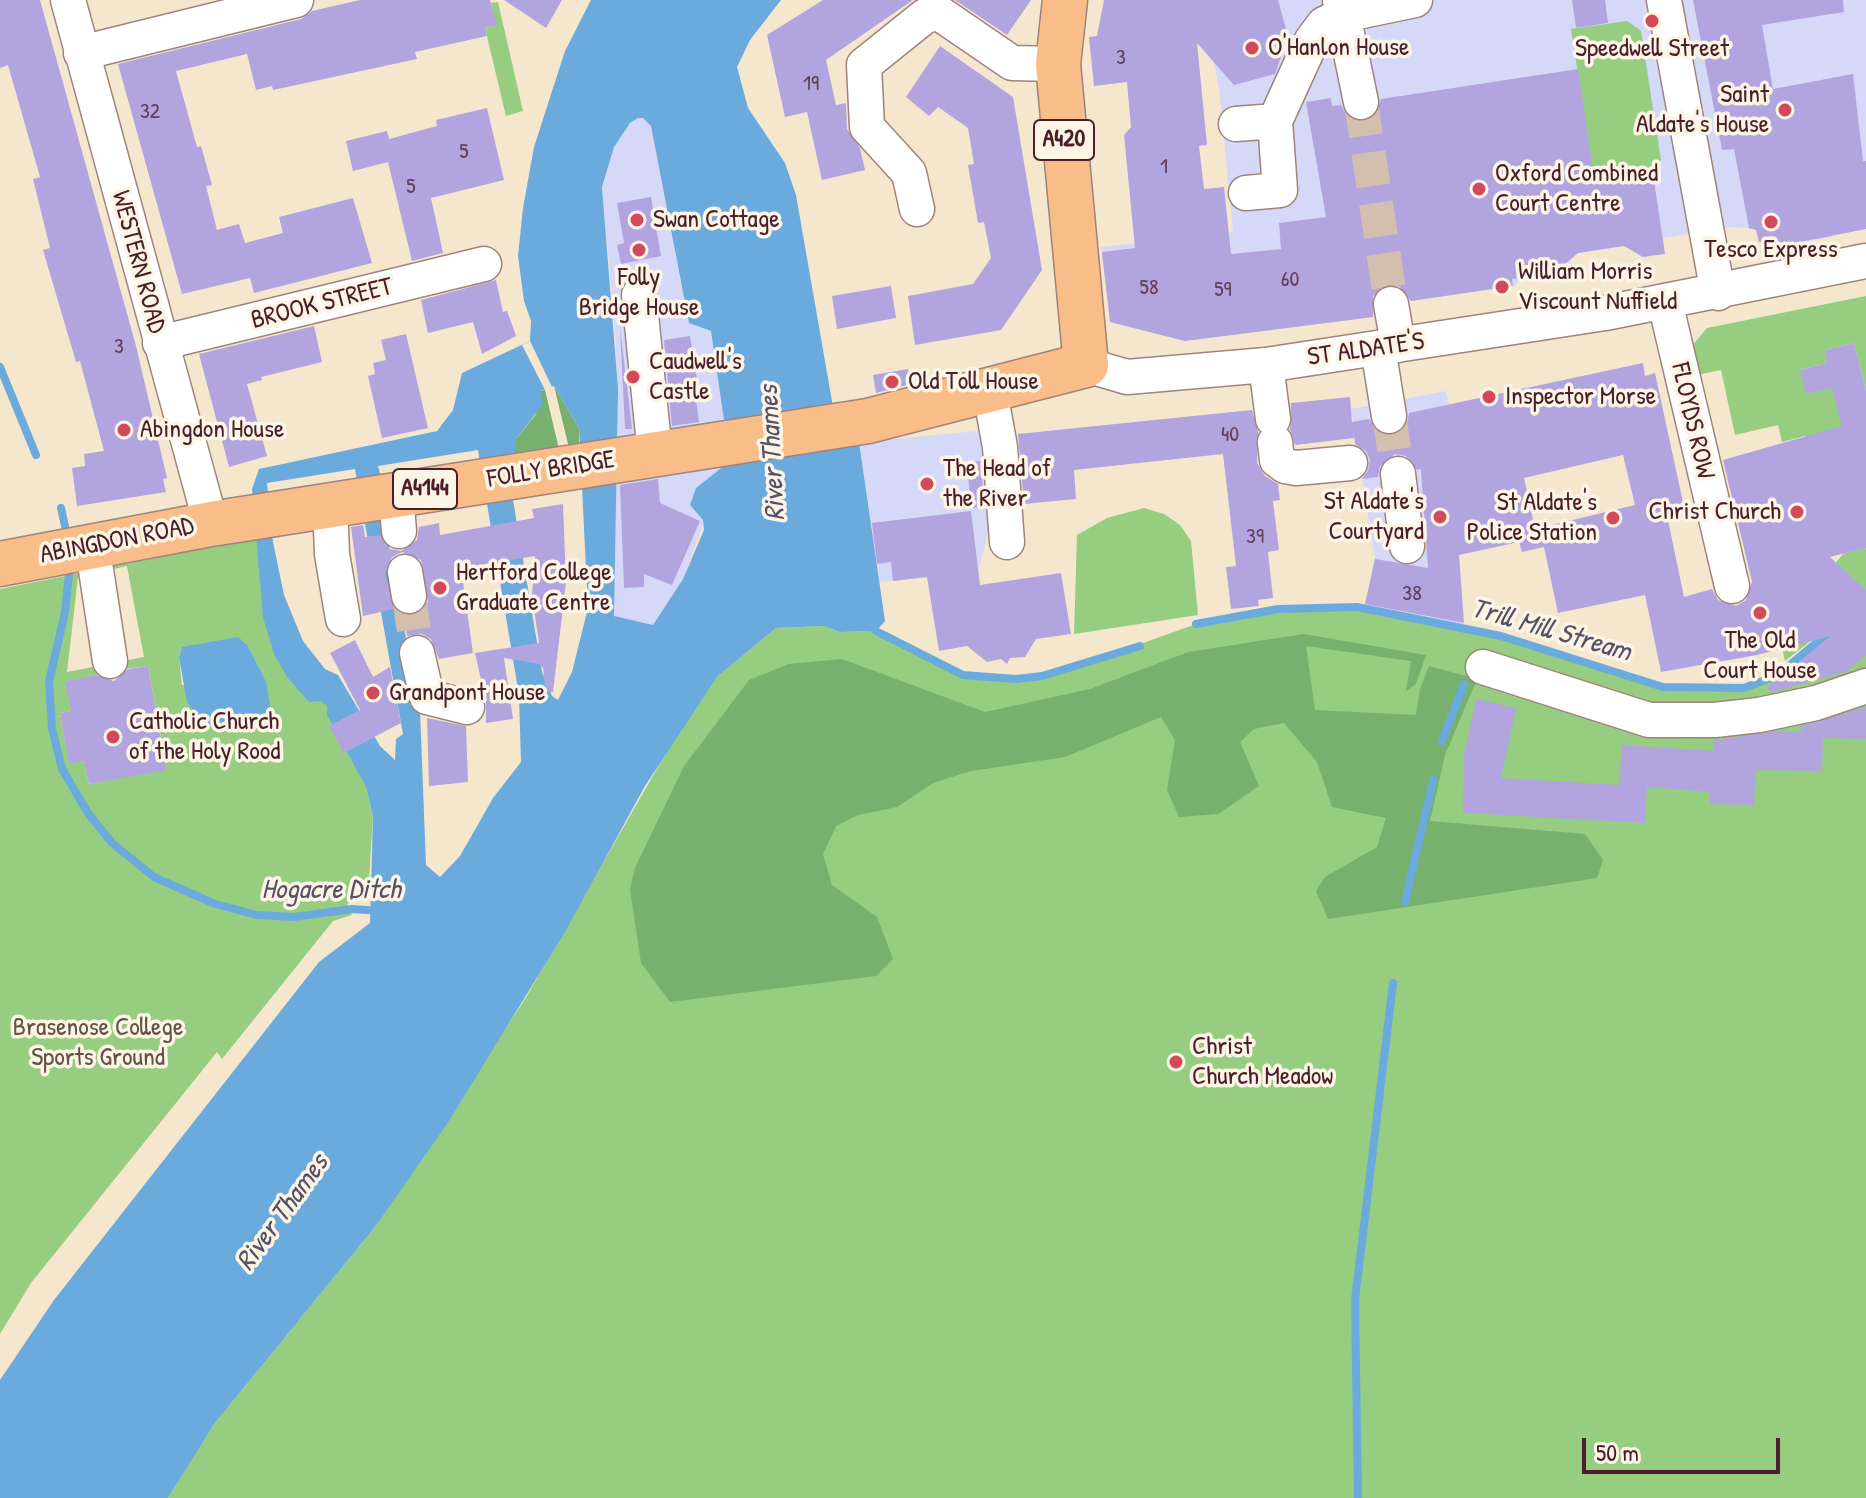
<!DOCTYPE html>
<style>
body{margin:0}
#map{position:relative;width:1866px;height:1498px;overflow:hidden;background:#f5e7cd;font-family:"Patrick Hand",sans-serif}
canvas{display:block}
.scale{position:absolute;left:1582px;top:1438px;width:198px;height:36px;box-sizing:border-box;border:4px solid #4a1f2b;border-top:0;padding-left:10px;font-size:24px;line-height:28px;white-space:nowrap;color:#4a1f2b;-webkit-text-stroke:6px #fcf5e5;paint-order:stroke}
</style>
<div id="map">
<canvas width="1866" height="1498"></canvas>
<div class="scale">50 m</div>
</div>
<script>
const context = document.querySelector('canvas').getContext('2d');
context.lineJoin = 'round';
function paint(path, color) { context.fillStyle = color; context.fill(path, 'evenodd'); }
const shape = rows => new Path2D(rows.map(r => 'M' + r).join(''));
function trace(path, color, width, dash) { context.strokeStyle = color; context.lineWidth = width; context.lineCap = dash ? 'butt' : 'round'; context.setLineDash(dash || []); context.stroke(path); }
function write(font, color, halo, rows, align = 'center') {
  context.font = font + ' "Patrick Hand",sans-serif'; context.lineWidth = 7; context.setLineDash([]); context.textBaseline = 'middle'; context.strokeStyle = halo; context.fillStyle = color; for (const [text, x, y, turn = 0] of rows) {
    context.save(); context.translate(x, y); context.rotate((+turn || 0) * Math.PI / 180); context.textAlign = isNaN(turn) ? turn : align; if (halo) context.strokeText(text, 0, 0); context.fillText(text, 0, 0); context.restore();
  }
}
const built = shape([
 [1201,0,1866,0,1866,229,1830,231,1832,237,1775,247,1774,241,1759,242,1756,230,1749,228,1731,227,1663,238,1665,254,1624,246,1578,253,1513,286,1380,305,1373,317,1185,341,1110,322,1101,247,1233,232,1219,88],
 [638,118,644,118,651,126,689,323,711,331,726,428,618,441,616,344,602,187,614,147,630,123],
 [1446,391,1449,405,1464,627,1364,608,1375,558,1351,409],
 [978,431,985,450,991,520,978,572,880,582,859,442],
 [726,462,683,579,653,625,614,617,615,479]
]);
const green = shape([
 [498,2,523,111,506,116,485,28,496,25,491,3],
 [1627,21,1641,31,1661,160,1653,174,1631,177,1632,186,1596,191,1571,29],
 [1866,296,1866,391,1854,343,1825,350,1827,363,1800,370,1834,387,1847,443,1810,452,1805,436,1782,442,1778,425,1735,435,1721,370,1697,375,1690,348,1707,328],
 [1144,508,1164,514,1180,525,1191,541,1198,615,1074,634,1077,535,1107,518],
 [256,538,321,701,328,706,366,787,373,816,369,881,364,895,347,904,352,915,333,921,222,1059,217,1052,31,1283,0,1334,0,589],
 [127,566,144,657,67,672,78,577],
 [248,646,266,681,182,685,179,658,182,647],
 [148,666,167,769,89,784,84,761,69,763,60,713,71,711,66,681,97,675,97,672],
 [1866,548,1866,598,1785,661,1778,630,1844,553],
 [1866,601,1866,1498,168,1498,215,1423,375,1227,525,999,682,725,717,677,776,628,823,626,840,632,876,631,963,674,1016,679,1042,676,1107,656,1196,624,1278,609,1357,607,1501,636,1663,687,1743,688,1778,675]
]);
const forest = shape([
 [554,386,579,428,579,446,569,448],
 [545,390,559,449,512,456,516,439,536,414,541,391],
 [1304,634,1426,655,1416,684,1406,691,1411,661,1306,646,1315,710,1416,715,1420,689,1429,666,1477,679,1445,755,1430,821,1585,834,1603,860,1597,878,1328,919,1316,891,1325,877,1377,847,1386,818,1332,807,1317,762,1284,723,1254,729,1240,742,1259,786,1218,814,1179,817,1167,790,1175,740,1161,717,1065,757,971,771,933,783,897,807,858,815,836,826,823,854,832,885,877,917,893,959,876,976,670,1002,641,963,630,889,635,868,684,766,749,680,789,664,842,659,985,712,1090,689,1188,652]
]);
const water = shape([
 [591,0,781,0,750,40,737,67,748,108,785,163,796,195,833,407,859,442,885,621,876,631,840,632,823,626,776,628,717,677,645,786,565,932,447,1124,375,1227,215,1423,168,1498,0,1498,0,1380,54,1300,319,962,370,923,373,816,366,787,327,715,327,706,321,701,309,702,287,677,274,654,263,617,252,489,259,469,437,431,453,410,462,373,530,341,531,321,524,301,518,256,523,208,534,147,565,51],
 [638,118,643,118,651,126,689,323,711,331,730,461,696,488,690,505,703,520,704,530,683,579,653,625,614,616,618,389,602,187,614,147,630,123],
 [554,386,579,428,588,608,572,672,558,700,552,696,542,672,512,494,516,439,543,404,541,391],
 [478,450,519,695,521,762,493,798,460,856,440,877,426,865,420,710,389,551,391,515,378,466],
 [355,469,403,734,396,739,395,760,380,746,338,675,325,669,303,641,284,595,273,542,267,483],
 [238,637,248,646,266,681,270,705,265,720,211,725,196,715,187,702,179,658,182,647]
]);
const pier = shape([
 [530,341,552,387,545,390,522,345]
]);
const stream = shape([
 [0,367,36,455],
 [61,508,65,526],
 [69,574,65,612,49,682,52,728,62,769,88,813,112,843,154,877,215,904,257,915,294,917,352,909,380,911],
 [1196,624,1278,609,1357,607,1501,636,1663,687,1744,688,1778,675,1829,632],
 [871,625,876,631,963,675,1016,679,1042,676,1140,646],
 [1442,741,1464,684],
 [1405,902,1433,780],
 [1358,1498,1355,1300,1393,983]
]);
const building = shape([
 [0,0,40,0,136,346,167,478,163,479,166,492,77,506,72,468,85,466,84,454,104,451,80,361,76,362,43,250,50,248,33,179,40,177,8,65,0,68],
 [360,0,490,0,497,25,485,28,487,36,415,52,417,59,273,90,272,86,256,90,247,54,176,71,197,147,201,146,212,185,206,186,217,230,239,224,245,243,283,233,279,217,353,198,372,263,254,293,250,278,182,294,118,64,301,19,312,11],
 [504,0,562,0,546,28],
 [823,0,913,0,826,60,836,105,846,103,847,129,860,148,865,170,822,180,807,112,785,117,767,35],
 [955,0,1031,0,1007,35],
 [1104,0,1278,0,1288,36,1275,74,1234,85,1197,43,1207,145,1199,146,1204,189,1224,187,1231,254,1281,249,1279,223,1326,217,1306,102,1331,98,1332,106,1341,105,1347,116,1364,122,1375,116,1381,99,1578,69,1595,183,1653,174,1665,254,1643,257,1624,246,1578,253,1556,272,1512,279,1513,286,1411,301,1399,286,1387,285,1373,296,1373,317,1185,341,1110,322,1102,252,1135,248,1124,135,1131,127,1127,82,1094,86,1089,37,1097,36],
 [1572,0,1605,0,1608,23,1576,28],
 [1693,0,1843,0,1844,12,1762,25,1773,89,1853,74,1863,161,1866,161,1866,229,1775,247,1774,241,1759,242,1756,230,1749,228,1734,149,1722,150],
 [940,46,1013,97,1042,270,1001,330,915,345,908,296,973,284,991,258,984,222,978,223,968,165,974,164,968,128,938,107,929,116,906,97],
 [487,108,504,180,431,198,443,253,412,261,388,162,353,171,346,141,387,131,389,139,437,126,436,120],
 [651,197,661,256,621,264,617,245,624,243,617,203],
 [496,280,503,312,507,311,516,336,482,354,473,322,428,333,421,300],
 [891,286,896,318,837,329,832,296],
 [314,326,322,362,261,377,262,380,247,384,267,456,229,467,199,354],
 [620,327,632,429,625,429],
 [406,334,428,428,382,438,368,376,375,374,373,363,386,360,381,340],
 [690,336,700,398,696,399,699,422,672,426,664,340],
 [1854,343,1866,391,1866,548,1830,557,1866,590,1866,655,1845,672,1771,692,1767,687,1831,636,1757,655,1661,672,1645,595,1558,613,1544,547,1522,552,1519,542,1459,555,1464,623,1365,604,1375,559,1428,568,1421,469,1417,470,1406,456,1395,454,1380,466,1378,477,1362,479,1368,471,1370,460,1366,451,1355,444,1353,428,1354,438,1295,445,1290,429,1291,403,1350,397,1352,422,1369,419,1381,434,1393,436,1407,424,1409,413,1643,363,1645,376,1655,373,1686,516,1668,520,1684,597,1712,589,1718,600,1736,606,1746,600,1752,582,1723,460,1842,426,1832,388,1806,394,1800,370,1827,363,1825,350],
 [1623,455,1635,505,1535,529,1524,478],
 [908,369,911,384,876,393,873,375],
 [1252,410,1258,432,1257,463,1265,476,1278,484,1280,500,1273,501,1279,550,1268,552,1273,598,1258,600,1259,606,1231,609,1226,567,1236,566,1223,454,1074,470,1076,499,1024,504,1018,434],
 [981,461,984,507,971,508,967,462],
 [658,479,660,503,700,521,672,585,644,574,644,587,624,588,620,485],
 [563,504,566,582,553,692,546,692,543,668,539,664,504,658,513,719,486,723,486,702,475,653,539,643,532,595,535,556,461,568,473,653,439,659,431,639,422,634,407,636,404,615,421,612,428,602,421,560,402,552,392,557,385,574,394,609,363,616,351,527,363,525,365,537,380,535,390,549,401,551,417,540,419,527,439,523,440,535,534,518,532,509],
 [971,511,980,585,1061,573,1071,634,1036,639,1025,657,1010,658,1007,664,1001,659,987,662,967,646,939,651,927,577,893,581,891,562,877,564,872,523],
 [355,640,373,677,390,667,401,723,344,753,329,726,360,710,330,653],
 [148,666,167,770,89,784,84,761,69,764,60,713,71,711,65,681,96,675,114,681,128,669],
 [1476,699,1516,708,1501,778,1619,785,1622,745,1713,751,1714,740,1780,731,1804,732,1799,727,1866,707,1866,739,1823,738,1822,771,1756,770,1754,805,1710,804,1710,792,1647,787,1645,823,1463,813,1464,755],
 [427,718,466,726,468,782,429,786]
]);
const minorTunnel = shape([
 [1361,102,1391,304],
 [1389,416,1398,474],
 [409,596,417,653]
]);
const minor = shape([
 [68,0,211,524],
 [1340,0,1361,102],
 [1664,0,1718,293],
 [81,53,296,0],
 [1236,124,1275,121],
 [1246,193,1280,190,1275,121,1312,40,1324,24,1343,15,1415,0],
 [917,209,909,173,867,127,864,65,925,16,939,13,1012,63,1058,64],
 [639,295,655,454],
 [1665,302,1732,586],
 [1391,304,1398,345],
 [160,343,484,264],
 [1378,348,1389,416],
 [1086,365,1127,377,1266,365,1605,313,1866,261],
 [1266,365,1273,419],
 [990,392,1000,447,1007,542],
 [1275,442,1277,460,1285,466,1296,468,1350,463],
 [1398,474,1407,546],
 [396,494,399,531],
 [330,504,332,554,343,619],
 [92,544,110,661],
 [405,572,409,596],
 [417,653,427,697,467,707],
 [1483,667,1649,720,1715,720,1759,715,1816,703,1866,686]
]);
const major = shape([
 [0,564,211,524,868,421,1086,365,1058,64,1065,0]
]);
const markers = [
 [1652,21,8,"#d1495b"],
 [1252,48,8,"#d1495b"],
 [1785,110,8,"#d1495b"],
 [1479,189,8,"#d1495b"],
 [637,220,8,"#d1495b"],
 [1771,222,8,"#d1495b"],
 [639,250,8,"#d1495b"],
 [1502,287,8,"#d1495b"],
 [633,377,8,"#d1495b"],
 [892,382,8,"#d1495b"],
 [1489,397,8,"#d1495b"],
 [124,430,8,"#d1495b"],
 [927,484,8,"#d1495b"],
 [1797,512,8,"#d1495b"],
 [1440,517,8,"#d1495b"],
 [1613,518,8,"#d1495b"],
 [440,588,8,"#d1495b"],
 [1760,613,8,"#d1495b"],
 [373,693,8,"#d1495b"],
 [113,737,8,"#d1495b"],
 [1176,1062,8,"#d1495b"]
];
const numberNames = [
 ["3",1121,58],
 ["19",811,84],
 ["32",150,112],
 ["5",464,152],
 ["1",1164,167],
 ["5",411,187],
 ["60",1290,280],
 ["58",1149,288],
 ["59",1223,290],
 ["3",119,347],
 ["40",1230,435],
 ["39",1255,537],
 ["38",1412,594]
];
const shields = [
 [1064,140,60],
 [425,489,64]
];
const shieldNames = [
 ["A420",1064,140],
 ["A4144",425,489]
];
const poiNames = [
 ["O'Hanlon House",1268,48],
 ["Speedwell Street",1652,49,"center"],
 ["Saint",1769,95,"right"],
 ["Aldate's House",1769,125,"right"],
 ["Oxford Combined",1495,174],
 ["Court Centre",1495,204],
 ["Swan Cottage",653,220],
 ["Tesco Express",1771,250,"center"],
 ["William Morris",1518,272],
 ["Viscount Nuffield",1518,302],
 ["Folly",639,278,"center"],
 ["Bridge House",639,308,"center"],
 ["Caudwell's",649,362],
 ["Castle",649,392],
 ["Old Toll House",908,382],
 ["Inspector Morse",1505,397],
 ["Abingdon House",140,430],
 ["The Head of",943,469],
 ["the River",943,499],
 ["St Aldate's",1424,502,"right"],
 ["Courtyard",1424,532,"right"],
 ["St Aldate's",1597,503,"right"],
 ["Police Station",1597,533,"right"],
 ["Christ Church",1781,512,"right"],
 ["Hertford College",456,573],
 ["Graduate Centre",456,603],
 ["The Old",1760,641,"center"],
 ["Court House",1760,671,"center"],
 ["Grandpont House",389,693],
 ["Catholic Church",129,722],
 ["of the Holy Rood",129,752],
 ["Christ",1192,1047],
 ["Church Meadow",1192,1077]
];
const streetNames = [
 ["WESTERN ROAD",138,262,75],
 ["BROOK STREET",322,304,-14],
 ["ST ALDATE'S",1366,350,-8],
 ["FLOYDS ROW",1692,421,77],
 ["FOLLY BRIDGE",551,470,-9],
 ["ABINGDON ROAD",117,541,-11]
];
const parkNames = [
 ["Brasenose College",98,1028],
 ["Sports Ground",98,1058]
];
const waterNames = [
 ["River Thames",773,453,-93],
 ["Trill Mill Stream",1551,631,16],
 ["Hogacre Ditch",331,891],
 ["River Thames",283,1213,-54]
];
paint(built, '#d6d8f8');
paint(green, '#96cd80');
paint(forest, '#78b06e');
paint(water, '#6baadd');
paint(pier, '#f5e7cd');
trace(stream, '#6baadd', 8);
paint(building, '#b2a5df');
trace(minorTunnel, '#d3bfad', 34, [34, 17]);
trace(minor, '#a0837c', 37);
trace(major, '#a0837c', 47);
trace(minor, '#fff', 34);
trace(major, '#f8bd89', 44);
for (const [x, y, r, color] of markers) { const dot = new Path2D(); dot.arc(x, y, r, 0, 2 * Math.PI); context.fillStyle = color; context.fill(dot); trace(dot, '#fcf5e5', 3); }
write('22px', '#644058', null, numberNames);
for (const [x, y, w] of shields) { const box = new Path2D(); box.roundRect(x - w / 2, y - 20, w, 40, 6); context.fillStyle = '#fcf5e5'; context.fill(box); trace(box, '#4a1f2b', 2); }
write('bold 24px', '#4a1f2b', null, shieldNames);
write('26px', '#4a1f2b', '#fcf5e5', poiNames, 'left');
write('26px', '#4a1f2b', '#fcf5e5', streetNames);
write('26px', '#615344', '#fcf5e5', parkNames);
write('italic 28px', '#565069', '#fcf5e5', waterNames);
</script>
